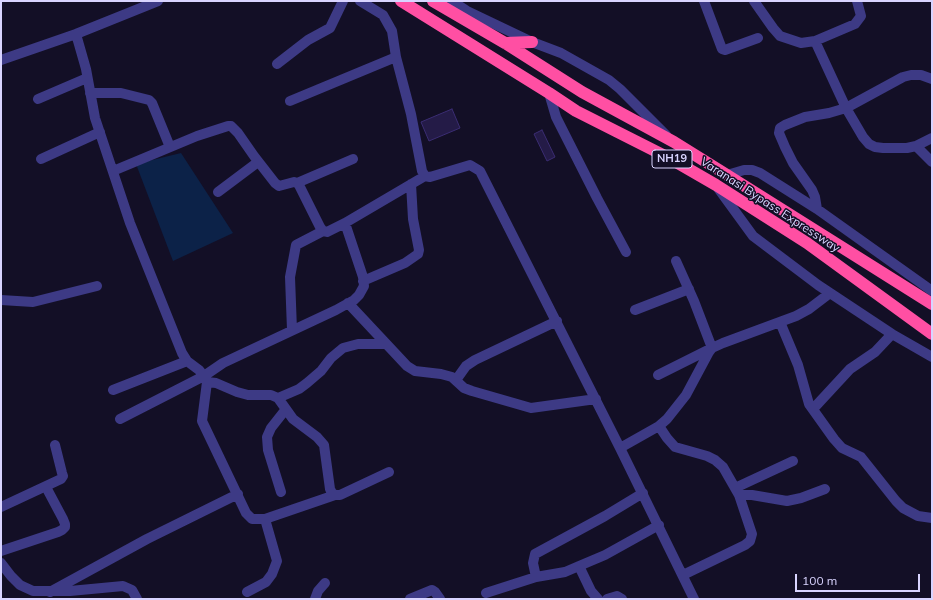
<!DOCTYPE html>
<style>
body{margin:0}
#map{position:relative;width:933px;height:600px;overflow:hidden;background:#130f26;font-family:Mulish,sans-serif}
canvas{display:block}
.frame{position:absolute;inset:0;border:2px solid #d9d4ff;pointer-events:none}
.scale{position:absolute;left:795px;top:574px;width:125px;height:18px;box-sizing:border-box;border:2px solid #d9d4ff;border-top:0;padding-left:5px;font-size:12px;line-height:14px;white-space:nowrap;color:#d9d4ff;-webkit-text-stroke:3px #130f26;paint-order:stroke}
</style>
<div id="map">
<canvas width="933" height="600"></canvas>
<div class="frame"></div>
<div class="scale">100 m</div>
</div>
<script>
const context = document.querySelector('canvas').getContext('2d');
context.lineJoin = 'round';
function paint(path, color) { context.fillStyle = color; context.fill(path, 'evenodd'); }
const shape = rows => new Path2D(rows.map(r => 'M' + r).join(''));
function trace(path, color, width, dash) { context.strokeStyle = color; context.lineWidth = width; context.lineCap = dash ? 'butt' : 'round'; context.setLineDash(dash || []); context.stroke(path); }
function write(font, color, halo, rows, align = 'center') {
  context.font = font + ' Mulish,sans-serif'; context.lineWidth = 3; context.setLineDash([]); context.textBaseline = 'middle'; context.strokeStyle = halo; context.fillStyle = color; for (const [text, x, y, turn = 0] of rows) {
    context.save(); context.translate(x, y); context.rotate((+turn || 0) * Math.PI / 180); context.textAlign = isNaN(turn) ? turn : align; if (halo) context.strokeText(text, 0, 0); context.fillText(text, 0, 0); context.restore();
  }
}
const water = shape([
 [181,153,233,233,173,261,136,164]
]);
const building = shape([
 [452,109,460,128,429,141,421,122,452,109],
 [542,130,555,157,547,161,534,134,542,130]
]);
const minor = shape([
 [360,1,383,15,392,31,396,57,411,114,422,171,425,176,430,177,470,165,480,171,620,448,694,599],
 [452,1,467,11,532,42,561,53,609,80,620,89,666,135],
 [704,1,722,49,725,50,758,38],
 [754,1,773,28,780,36,801,43,815,41,855,24,861,16,857,1],
 [76,34,86,69,95,118,130,223,182,353,187,361,199,370,204,376,207,382,202,421,246,513,252,519,265,519,335,495],
 [815,41,846,108,863,137,869,144,875,147,883,148,907,148,916,146,932,138],
 [1,60,76,34,158,1],
 [277,64,308,40,330,28,343,1],
 [90,93,121,93,149,100,152,103,170,147],
 [549,93,556,117,597,198,626,252],
 [38,99,87,78],
 [290,101,396,57],
 [916,146,932,162],
 [41,159,100,132],
 [113,171,197,136,228,126,231,126,238,133,254,156,275,183,279,186,294,182,297,183,299,185,320,227,323,231,327,232,345,223,425,176],
 [727,175,744,170,752,170,760,173,817,209,932,291],
 [297,183,353,159],
 [718,188,753,236,818,285,892,334,932,357],
 [218,192,258,162],
 [817,209,815,197,812,190,793,163,785,147,779,133,780,128,785,125,805,117,829,113,846,108,903,77,911,75,921,75,932,79],
 [363,281,405,263,418,254,419,250,413,219,411,184],
 [1,300,33,302,97,286],
 [348,303,407,366,415,371,441,374,452,377,464,388,472,391,531,408,596,399],
 [635,310,689,289],
 [780,322,798,365,809,404,834,439,842,448,861,457,896,501,903,508,918,516,932,518],
 [292,330,290,277,296,245,323,231],
 [658,375,712,348,694,301,676,261],
 [456,380,466,366,475,360,557,321],
 [207,382,216,383,237,392,248,395,271,395,278,398,293,419,317,437,324,445,330,489,332,493,335,495,340,495,389,472],
 [113,390,187,361],
 [278,398,299,389,307,383,321,371,331,358,343,348,358,344,386,344],
 [813,409,850,369,875,352,892,334],
 [120,419,204,376,223,363,336,310,354,300,359,295,364,286,363,277,345,223],
 [659,426,667,438,675,447,707,456,715,460,723,467,739,495,752,534,750,541,745,545,683,575],
 [620,448,659,426,667,419,686,395,709,352,712,348,723,343,796,316,809,309,830,293],
 [735,488,793,461],
 [281,492,268,450,267,437,271,428,286,409],
 [739,495,752,495,787,501,801,498,825,489],
 [1,507,61,479,63,476,62,473,55,445],
 [1,551,58,532,62,530,65,527,65,524,63,519,46,487],
 [1,563,11,576,20,585,33,591,70,591,123,586,132,590,137,599],
 [579,566,591,591,598,599],
 [536,577,533,563,535,554,605,516,643,493],
 [50,592,147,539,238,494],
 [247,592,266,582,272,574,277,561,265,519],
 [486,593,536,577,565,572,579,566,605,555,659,525],
 [315,599,318,591,325,583],
 [410,599,432,590,435,592,440,599],
 [607,599,617,596,622,599]
]);
const highway = shape([
 [401,1,549,93,576,111,671,159,716,185,807,243,932,334],
 [433,1,505,43,582,92,674,142,727,175,932,304],
 [505,43,532,42]
]);
const shields = [
 [672,159,40]
];
const shieldNames = [
 ["NH19",672,159]
];
const streetNames = [
 ["Varanasi Bypass Expressway",770,205,33]
];
paint(water, '#0c2248');
paint(building, '#241b47');
trace(building, '#3b2d73', 1);
trace(minor, '#3d3a85', 10);
trace(highway, '#ff4fa3', 12);
for (const [x, y, w] of shields) { const box = new Path2D(); box.roundRect(x - w / 2, y - 9, w, 18, 3); context.fillStyle = '#130f26'; context.fill(box); trace(box, '#d9d4ff', 1); }
write('bold 11px', '#d9d4ff', null, shieldNames);
write('12px', '#d9d4ff', '#130f26', streetNames);
</script>
